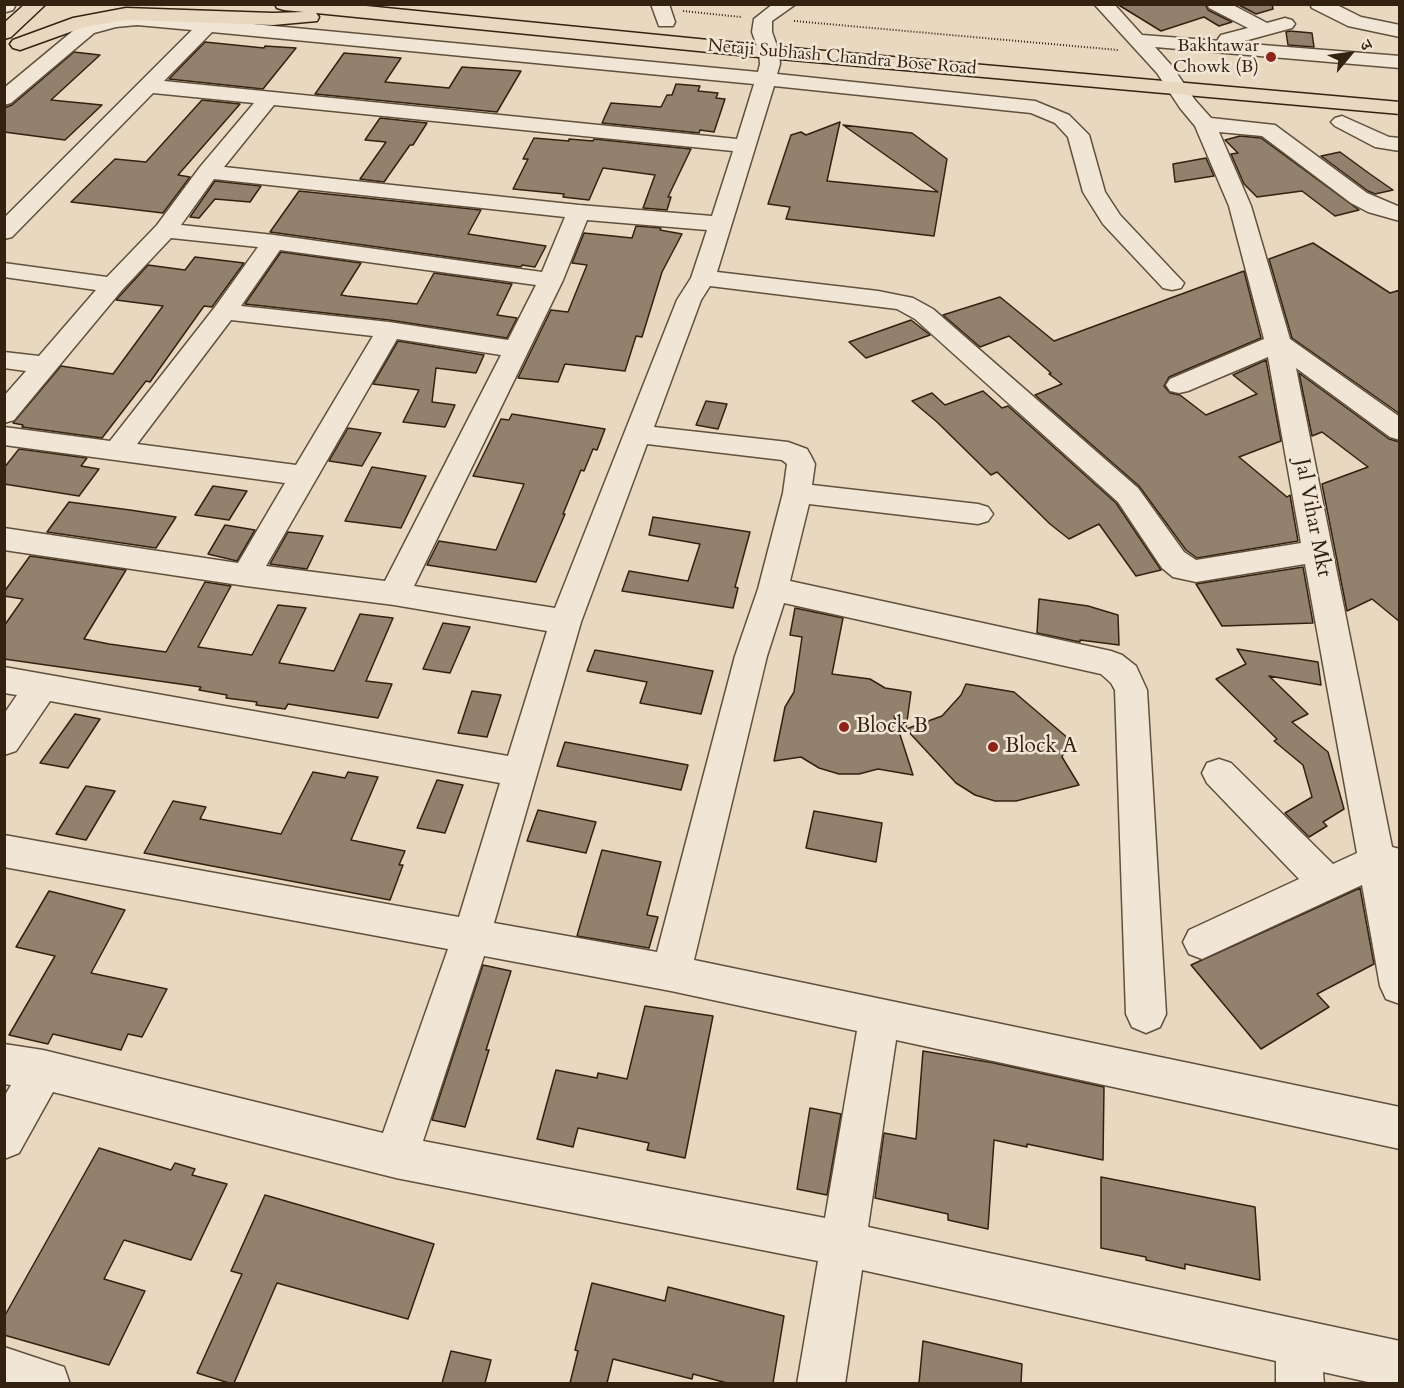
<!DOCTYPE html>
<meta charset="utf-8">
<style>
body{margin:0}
#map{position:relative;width:1404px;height:1388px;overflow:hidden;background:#e9d8c0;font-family:Cardo,"Noto Serif Devanagari",serif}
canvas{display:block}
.frame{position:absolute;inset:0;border:6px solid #332210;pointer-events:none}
.north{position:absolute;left:1320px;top:24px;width:60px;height:60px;-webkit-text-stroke:4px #f1e6d6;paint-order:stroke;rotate:61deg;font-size:16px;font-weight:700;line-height:24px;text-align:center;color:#332210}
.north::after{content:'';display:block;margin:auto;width:21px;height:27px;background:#332210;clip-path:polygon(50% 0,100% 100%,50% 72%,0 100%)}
</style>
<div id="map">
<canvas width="1404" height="1388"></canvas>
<div class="frame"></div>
<div class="north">उ</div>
</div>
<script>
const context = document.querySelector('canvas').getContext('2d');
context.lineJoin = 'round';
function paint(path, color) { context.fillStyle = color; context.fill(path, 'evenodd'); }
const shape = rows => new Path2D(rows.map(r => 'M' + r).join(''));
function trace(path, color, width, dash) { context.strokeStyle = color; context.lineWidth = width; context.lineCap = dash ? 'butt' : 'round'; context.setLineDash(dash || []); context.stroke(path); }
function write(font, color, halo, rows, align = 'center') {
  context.font = font + ' Cardo,serif'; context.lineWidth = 5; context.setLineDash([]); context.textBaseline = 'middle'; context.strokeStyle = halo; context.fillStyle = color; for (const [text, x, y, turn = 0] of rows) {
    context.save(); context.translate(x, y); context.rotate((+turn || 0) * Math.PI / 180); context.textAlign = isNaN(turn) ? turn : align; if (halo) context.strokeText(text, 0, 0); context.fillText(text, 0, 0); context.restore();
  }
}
const building = shape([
 [1117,4,1205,4,1208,10,1232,22,1219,26,1204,17,1161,31,1117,4],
 [1237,4,1272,4,1273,9,1256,14,1237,4],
 [1290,31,1312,33,1314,47,1288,45,1286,32,1290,31],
 [205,42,264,48,265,46,296,48,263,89,169,79,205,42],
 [74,52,100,55,51,100,102,105,65,140,4,132,4,108,12,105,74,52],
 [344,53,401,58,385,82,449,88,462,67,521,71,497,112,315,94,344,53],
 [676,84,700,86,698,91,718,93,716,98,725,99,714,132,700,130,699,133,602,123,611,103,661,107,667,95,672,95,676,84],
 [202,100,240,104,178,175,190,177,163,213,71,202,115,159,146,162,202,100],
 [380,118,427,123,413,145,410,145,384,182,360,179,386,142,365,140,380,118],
 [840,122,827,181,938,192,843,125,912,133,947,159,934,236,786,219,790,207,768,204,791,135,801,132,806,135,840,122],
 [1240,136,1261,138,1359,210,1335,216,1302,191,1257,197,1244,184,1231,154,1238,153,1225,140,1240,136],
 [534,138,569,141,569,139,593,141,594,139,691,149,668,197,671,197,667,210,643,208,655,175,603,168,589,200,563,197,564,194,513,189,528,159,523,159,534,138],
 [1340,152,1370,174,1393,190,1375,194,1368,191,1321,156,1340,152],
 [1206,158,1214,176,1175,182,1173,164,1206,158],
 [215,181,261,186,250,202,215,199,199,218,190,217,215,181],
 [299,191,481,210,468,234,546,246,535,267,522,265,521,267,270,232,299,191],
 [636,226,661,228,660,230,682,234,662,272,642,337,636,336,625,371,565,364,558,382,518,378,551,310,568,312,587,265,572,263,584,233,632,238,636,226],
 [1313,243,1390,293,1400,290,1400,414,1292,338,1269,259,1313,243],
 [281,252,361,263,341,295,347,296,417,304,434,273,512,284,497,315,517,318,507,338,389,320,245,304,281,252],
 [195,257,244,263,212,307,204,306,150,382,146,381,102,438,22,427,23,425,13,423,61,366,113,374,163,306,116,300,148,265,185,270,195,257],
 [1244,271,1261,338,1169,377,1164,386,1170,393,1180,395,1206,415,1257,394,1233,375,1266,360,1281,441,1239,457,1287,497,1290,495,1298,541,1197,558,1186,550,1139,486,1035,395,1062,384,1049,374,1051,373,1009,336,980,347,943,315,1000,297,1054,341,1244,271],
 [911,320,930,335,866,358,849,342,911,320],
 [398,341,484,355,476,373,436,368,432,402,455,405,445,427,403,422,419,390,373,384,398,341],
 [1299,373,1389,439,1400,442,1400,622,1372,599,1347,611,1322,484,1368,467,1322,432,1312,436,1299,373],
 [983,391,1002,408,1008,406,1116,503,1161,570,1136,576,1099,524,1069,539,1050,524,997,472,991,475,937,422,912,401,932,393,945,405,983,391],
 [706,401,727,404,718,429,696,425,706,401],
 [512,414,605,429,597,450,593,449,584,471,581,470,563,514,565,514,536,582,427,565,439,541,496,550,524,484,473,476,501,419,509,420,512,414],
 [348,428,381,433,362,466,329,461,348,428],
 [19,449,87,458,81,466,99,469,79,496,4,484,4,468,19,449],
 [372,467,426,476,401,528,345,521,372,467],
 [213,486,247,491,229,520,195,515,213,486],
 [69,502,130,510,176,517,156,548,47,532,69,502],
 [653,517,750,532,735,587,738,588,733,608,622,591,629,571,688,581,700,544,649,535,653,517],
 [225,525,255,530,237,561,208,554,225,525],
 [288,532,323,536,307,569,270,564,288,532],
 [30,556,126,570,84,639,109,644,166,652,205,582,231,586,198,647,252,655,278,605,306,608,279,663,334,671,360,614,393,618,366,681,392,684,378,718,288,704,285,709,256,705,257,702,226,698,227,695,199,690,201,687,4,659,4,626,23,599,4,596,4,592,30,556],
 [1303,567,1313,623,1222,626,1196,584,1303,567],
 [1039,599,1088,606,1118,615,1119,645,1080,640,1080,642,1037,633,1039,599],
 [795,608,843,618,832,674,870,679,885,688,911,692,906,729,894,716,913,775,878,769,859,774,839,774,819,768,801,757,774,761,785,707,794,692,802,637,790,635,795,608],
 [443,623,470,627,450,673,423,669,443,623],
 [1237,649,1318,662,1321,685,1269,676,1308,714,1292,722,1328,752,1344,809,1323,822,1327,826,1309,837,1285,813,1312,797,1303,765,1274,741,1277,739,1216,679,1246,664,1237,649],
 [595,650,713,671,701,714,640,703,647,682,587,671,595,650],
 [966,684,1014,692,1069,739,1062,757,1079,785,1016,801,995,801,975,795,956,783,906,729,942,716,961,695,966,684],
 [472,691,501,695,487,737,458,733,472,691],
 [75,714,100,719,68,768,40,763,75,714],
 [565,742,688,765,681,790,557,766,565,742],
 [313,772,345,778,348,772,378,777,351,840,405,851,399,865,403,865,390,900,144,853,173,801,206,807,200,819,281,834,313,772],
 [437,780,463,785,445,833,417,828,437,780],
 [86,786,115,791,86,840,56,834,86,786],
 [538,810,596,822,586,853,527,841,538,810],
 [814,811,882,823,876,862,806,848,814,811],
 [602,850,661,862,647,915,658,917,649,948,577,936,602,850],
 [1360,888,1374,964,1317,994,1329,1007,1261,1049,1191,965,1360,888],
 [49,891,125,910,91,973,167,989,142,1037,128,1034,121,1050,53,1034,48,1044,9,1035,55,956,16,947,49,891],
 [483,965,511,971,486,1050,489,1050,465,1127,432,1120,483,965],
 [645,1006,713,1016,685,1158,647,1150,649,1143,578,1128,573,1147,537,1139,556,1070,597,1078,598,1073,627,1079,645,1006],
 [923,1051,994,1063,1104,1087,1103,1160,1027,1144,1027,1147,994,1140,988,1229,948,1220,948,1214,875,1198,884,1133,916,1139,923,1051],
 [810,1108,841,1114,827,1195,797,1189,810,1108],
 [99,1148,171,1170,175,1163,195,1169,192,1175,227,1184,191,1260,124,1240,104,1279,145,1291,109,1365,4,1335,4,1317,99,1148],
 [1101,1177,1255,1207,1260,1280,1185,1264,1185,1269,1146,1260,1146,1257,1101,1248,1101,1177],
 [265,1195,434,1244,408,1319,277,1283,234,1383,229,1383,197,1373,242,1274,231,1271,265,1195],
 [592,1283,665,1301,668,1287,784,1316,773,1383,727,1383,693,1374,692,1379,613,1359,607,1383,570,1383,578,1351,575,1350,592,1283],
 [923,1341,1022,1364,1021,1383,919,1383,923,1341],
 [451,1351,491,1360,485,1383,442,1383,451,1351]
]);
const path = shape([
 [683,11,741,17],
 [794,21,1118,50]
]);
const minor = shape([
 [4,4,14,4,15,6,13,10,6,12,4,4],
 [651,4,669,4,675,22,673,26,659,26,651,4],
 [773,4,796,4,772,21,772,32,779,52,780,64,777,74,1035,101,1069,115,1089,135,1105,192,1120,215,1184,283,1181,288,1172,290,1163,288,1103,224,1083,192,1068,137,1055,123,1031,113,774,86,717,272,878,291,913,298,933,309,1138,488,1184,552,1196,560,1301,543,1268,357,1188,391,1179,393,1170,391,1166,385,1170,379,1264,339,1229,206,1195,126,1180,108,1157,73,1094,4,1114,4,1142,35,1220,41,1218,39,1221,35,1248,28,1209,8,1207,4,1231,4,1267,23,1285,18,1292,20,1295,24,1292,28,1237,43,1400,56,1400,68,1155,47,1172,66,1195,100,1211,118,1275,125,1367,193,1400,207,1400,221,1368,212,1351,203,1262,136,1219,132,1251,206,1290,339,1400,417,1400,440,1390,437,1296,368,1392,847,1400,849,1400,1004,1386,999,1380,986,1362,885,1202,959,1189,954,1183,942,1189,930,1299,879,1207,783,1202,773,1207,763,1219,759,1231,763,1333,864,1357,853,1305,564,1196,582,1173,577,1162,568,1118,502,915,319,897,309,710,286,701,300,654,427,788,442,807,449,811,456,815,464,812,485,978,504,988,507,993,514,988,521,978,524,809,504,790,581,1111,651,1122,655,1136,666,1147,690,1166,1014,1160,1027,1146,1033,1132,1027,1126,1014,1115,690,1111,683,1101,674,784,603,767,656,694,960,1400,1107,1400,1149,896,1040,868,1227,1400,1341,1400,1384,1377,1384,1323,1372,1324,1384,1276,1384,1276,1361,862,1270,845,1384,797,1384,818,1261,396,1178,53,1092,19,1153,4,1159,4,1097,11,1085,4,1084,4,1044,43,1050,383,1133,448,949,4,867,4,835,459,917,500,783,50,701,16,751,4,755,4,714,17,695,4,693,4,667,508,756,547,631,394,605,246,586,4,550,4,528,238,563,285,483,4,445,4,427,110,441,215,307,258,247,171,238,122,290,14,420,4,423,4,396,26,371,4,368,4,352,39,356,96,290,4,277,4,263,107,277,157,225,200,167,254,103,153,93,12,237,4,239,4,218,192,30,137,25,116,27,94,33,11,103,4,105,4,88,80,25,115,15,137,13,758,72,760,64,759,52,752,32,754,19,773,4],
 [212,32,754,84,737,139,164,81,212,32],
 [274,105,733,151,712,216,579,205,224,167,274,105],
 [214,179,565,217,542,272,274,235,181,225,214,179],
 [587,220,707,230,691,278,677,300,555,608,414,586,563,280,587,220],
 [280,250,536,285,508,340,389,322,241,306,280,250],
 [231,320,373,336,296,465,137,444,231,320],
 [397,339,501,355,385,581,266,566,397,339],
 [647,444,782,460,787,464,783,493,758,589,735,656,657,952,494,923,581,622,647,444],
 [484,956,671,991,857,1031,825,1218,423,1141,484,956],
 [1310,4,1335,4,1361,17,1400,25,1400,37,1348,26,1312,8,1310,4],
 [1342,116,1389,137,1400,138,1400,151,1375,147,1335,126,1331,122,1335,118,1342,116],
 [4,1347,64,1367,70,1384,4,1384,4,1347]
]);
const major = shape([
 [25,4,46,4,11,37,4,39,4,23,25,4],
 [275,4,346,4,769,46,1400,102,1400,114,769,58,316,13,319,17,317,21,273,25,126,20,84,27,20,50,13,48,10,44,13,40,73,18,126,8,273,13,304,12,284,10,277,8,275,4]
]);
const markers = [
 [1271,57,6,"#8f2418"],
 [844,727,6,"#8f2418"],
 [993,747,6,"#8f2418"]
];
const farPoinames = [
 ["Bakhtawar",1259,47],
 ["Chowk (B)",1259,68]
];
const farStreetnames = [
 ["Netaji Subhash Chandra Bose Road",842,58,5]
];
const streetNames = [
 ["Jal Vihar Mkt",1312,518,79]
];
const poiNames = [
 ["Block B",856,727],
 ["Block A",1005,747]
];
paint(building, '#92816c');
trace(building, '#332210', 1.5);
trace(minor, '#60503c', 3);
trace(major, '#332210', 3);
trace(path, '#332210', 2, [1, 2]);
paint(minor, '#f1e6d6');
paint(major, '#e9d8c0');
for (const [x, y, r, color] of markers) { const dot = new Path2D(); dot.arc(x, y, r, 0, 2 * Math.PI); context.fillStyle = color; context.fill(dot); trace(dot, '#f1e6d6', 2); }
write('18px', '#332210', '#f1e6d6', farPoinames, 'right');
write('18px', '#332210', '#f1e6d6', farStreetnames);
write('21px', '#332210', '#f1e6d6', streetNames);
write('21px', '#332210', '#f1e6d6', poiNames, 'left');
</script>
